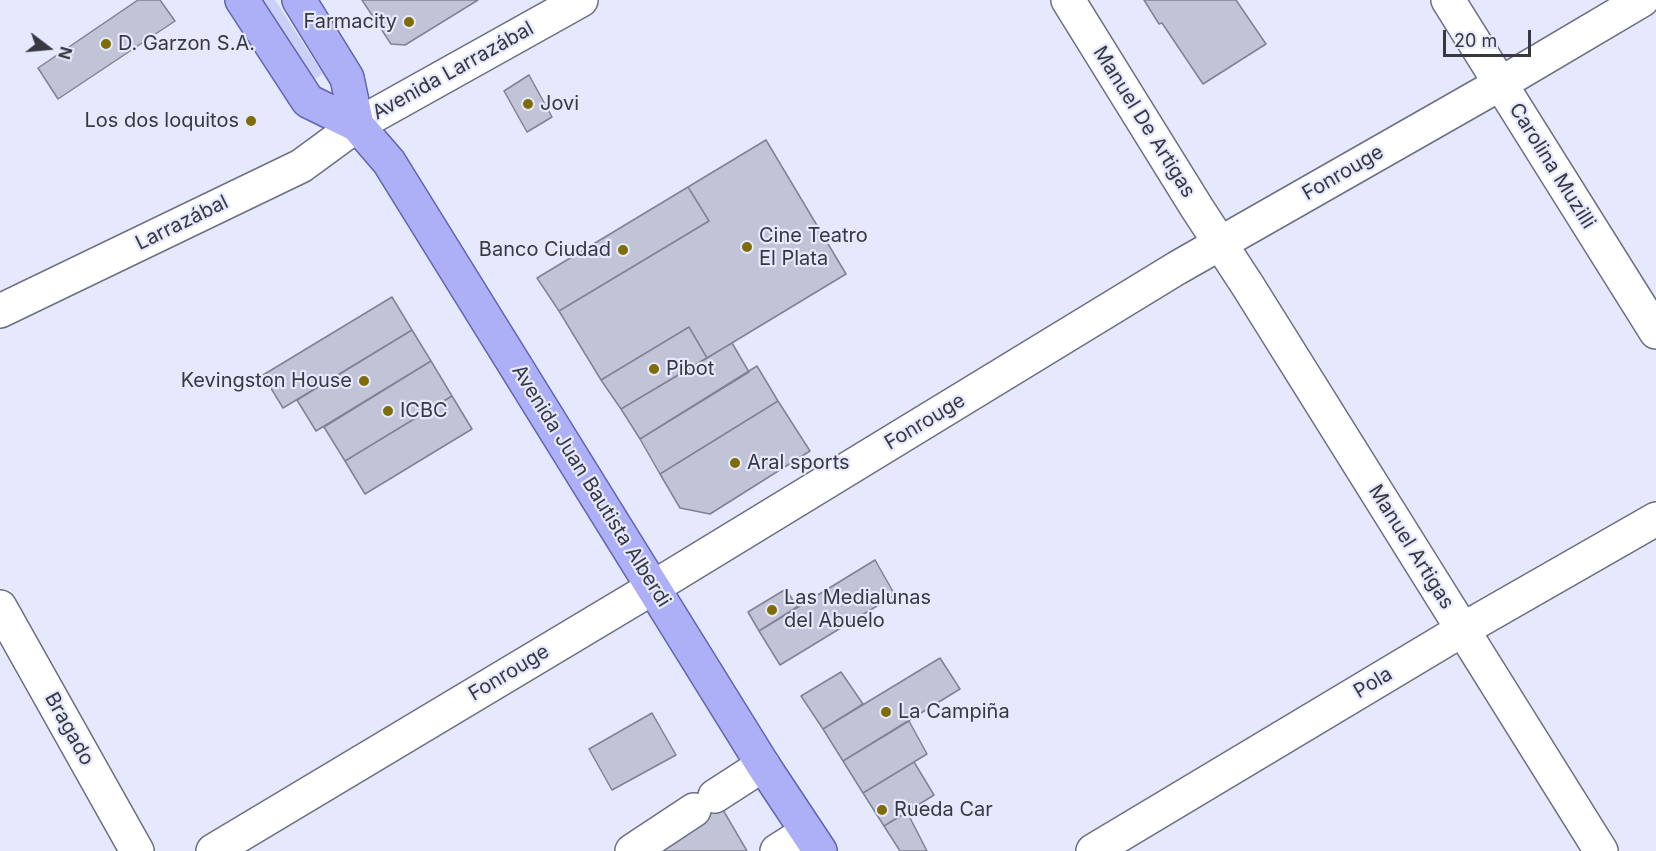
<!DOCTYPE html>
<meta charset="utf-8">
<style>
body{margin:0}
#map{position:relative;width:1656px;height:851px;overflow:hidden;background:#e6e9fd;font-family:Inter,sans-serif}
canvas{display:block}
.north{position:absolute;left:18px;top:18px;width:60px;height:60px;-webkit-text-stroke:4px #e6e9fd;paint-order:stroke;rotate:106deg;font-size:16px;font-weight:700;line-height:24px;text-align:center;color:#373840}
.north::after{content:'';display:block;margin:auto;width:21px;height:27px;background:#373840;clip-path:polygon(50% 0,100% 100%,50% 72%,0 100%)}
.scale{position:absolute;left:1443px;top:30px;width:88px;height:27px;box-sizing:border-box;border:3px solid #373840;border-top:0;padding-left:8px;font-size:18px;line-height:21px;white-space:nowrap;color:#373840;-webkit-text-stroke:4px #e6e9fd;paint-order:stroke}
</style>
<div id="map">
<canvas width="1656" height="851"></canvas>
<div class="north">N</div>
<div class="scale">20 m</div>
</div>
<script>
const context = document.querySelector('canvas').getContext('2d');
context.lineJoin = 'round';
function paint(path, color) { context.fillStyle = color; context.fill(path, 'evenodd'); }
const shape = rows => new Path2D(rows.map(r => 'M' + r).join(''));
function trace(path, color, width, dash) { context.strokeStyle = color; context.lineWidth = width; context.lineCap = dash ? 'butt' : 'round'; context.setLineDash(dash || []); context.stroke(path); }
function write(font, color, halo, rows, align = 'center') {
  context.font = font + ' Inter,sans-serif'; context.lineWidth = 4.5; context.setLineDash([]); context.textBaseline = 'middle'; context.strokeStyle = halo; context.fillStyle = color; for (const [text, x, y, turn = 0] of rows) {
    context.save(); context.translate(x, y); context.rotate((+turn || 0) * Math.PI / 180); context.textAlign = isNaN(turn) ? turn : align; if (halo) context.strokeText(text, 0, 0); context.fillText(text, 0, 0); context.restore();
  }
}
const green = shape([
 [261,0,275,0,323,74,313,80]
]);
const building = shape([
 [138,0,160,0,175,21,58,99,38,68,138,0],
 [362,0,478,0,405,45,391,44,362,0],
 [1144,0,1236,0,1266,44,1203,84,1162,23,1159,24,1144,0],
 [529,75,552,117,527,132,504,91,529,75],
 [766,140,846,274,707,358,689,327,601,380,559,311,709,221,688,187,766,140],
 [688,187,709,221,559,311,537,278,688,187],
 [392,297,412,330,283,408,263,375,392,297],
 [689,327,707,358,621,409,601,380,689,327],
 [412,330,431,361,316,431,297,400,412,330],
 [732,343,749,372,640,439,621,409,732,343],
 [431,361,452,396,345,461,324,427,431,361],
 [757,366,778,401,660,474,640,439,757,366],
 [452,396,472,429,365,494,345,461,452,396],
 [778,401,810,451,710,514,680,508,660,474,778,401],
 [875,560,895,595,780,665,759,631,875,560],
 [786,589,797,607,759,631,748,612,786,589],
 [940,658,960,689,843,761,823,729,940,658],
 [841,672,863,704,823,729,801,696,841,672],
 [652,713,676,755,612,790,589,749,652,713],
 [909,721,927,754,863,793,843,761,909,721],
 [914,762,934,795,884,826,863,793,914,762],
 [709,786,747,851,653,851,688,799,709,786],
 [907,812,927,851,900,851,884,826,907,812]
]);
const minor = shape([
 [1068,0,1197,208,1248,286,1601,851],
 [1448,0,1656,332],
 [0,311,301,166,357,125,581,0],
 [0,607,137,851],
 [715,796,763,765],
 [213,851,654,587,1177,268,1500,84,1642,0],
 [632,851,694,810],
 [777,851,807,832],
 [1093,851,1462,630,1656,519]
]);
const major = shape([
 [242,0,308,101,357,125,389,162,763,765,820,851],
 [299,0,347,78,357,125]
]);
const markers = [
 [409,22,6,"#7e6c07"],
 [106,44,6,"#7e6c07"],
 [528,104,6,"#7e6c07"],
 [251,121,6,"#7e6c07"],
 [747,247,6,"#7e6c07"],
 [623,250,6,"#7e6c07"],
 [654,369,6,"#7e6c07"],
 [364,381,6,"#7e6c07"],
 [388,411,6,"#7e6c07"],
 [735,463,6,"#7e6c07"],
 [772,610,6,"#7e6c07"],
 [886,712,6,"#7e6c07"],
 [882,810,6,"#7e6c07"]
];
const poiNames = [
 ["Farmacity",397,22,"right"],
 ["D. Garzon S.A.",118,44],
 ["Jovi",540,104],
 ["Los dos loquitos",239,121,"right"],
 ["Cine Teatro",759,236],
 ["El Plata",759,259],
 ["Banco Ciudad",611,250,"right"],
 ["Pibot",666,369],
 ["Kevingston House",352,381,"right"],
 ["ICBC",400,411],
 ["Aral sports",747,463],
 ["Las Medialunas",784,598],
 ["del Abuelo",784,621],
 ["La Campiña",898,712],
 ["Rueda Car",894,810]
];
const streetNames = [
 ["Avenida Larrazábal",453,71,-29],
 ["Manuel De Artigas",1144,122,58],
 ["Carolina Muzilli",1552,166,58],
 ["Fonrouge",1343,173,-30],
 ["Larrazábal",182,223,-26],
 ["Fonrouge",925,422,-31],
 ["Avenida Juan Bautista Alberdi",591,486,58],
 ["Manuel Artigas",1411,547,58],
 ["Fonrouge",509,673,-31],
 ["Pola",1373,683,-31],
 ["Bragado",69,729,61]
];
paint(green, '#cad0f8');
paint(building, '#c0c4d6');
trace(building, '#7f8293', 1.5);
trace(minor, '#6c6f80', 36);
trace(major, '#6064b2', 36);
trace(minor, '#fff', 33);
trace(major, '#adb0f6', 33);
for (const [x, y, r, color] of markers) { const dot = new Path2D(); dot.arc(x, y, r, 0, 2 * Math.PI); context.fillStyle = color; context.fill(dot); trace(dot, '#e6e9fd', 2); }
write('20px', '#373840', '#e6e9fd', poiNames, 'left');
write('20px', '#373840', '#e6e9fd', streetNames);
</script>
